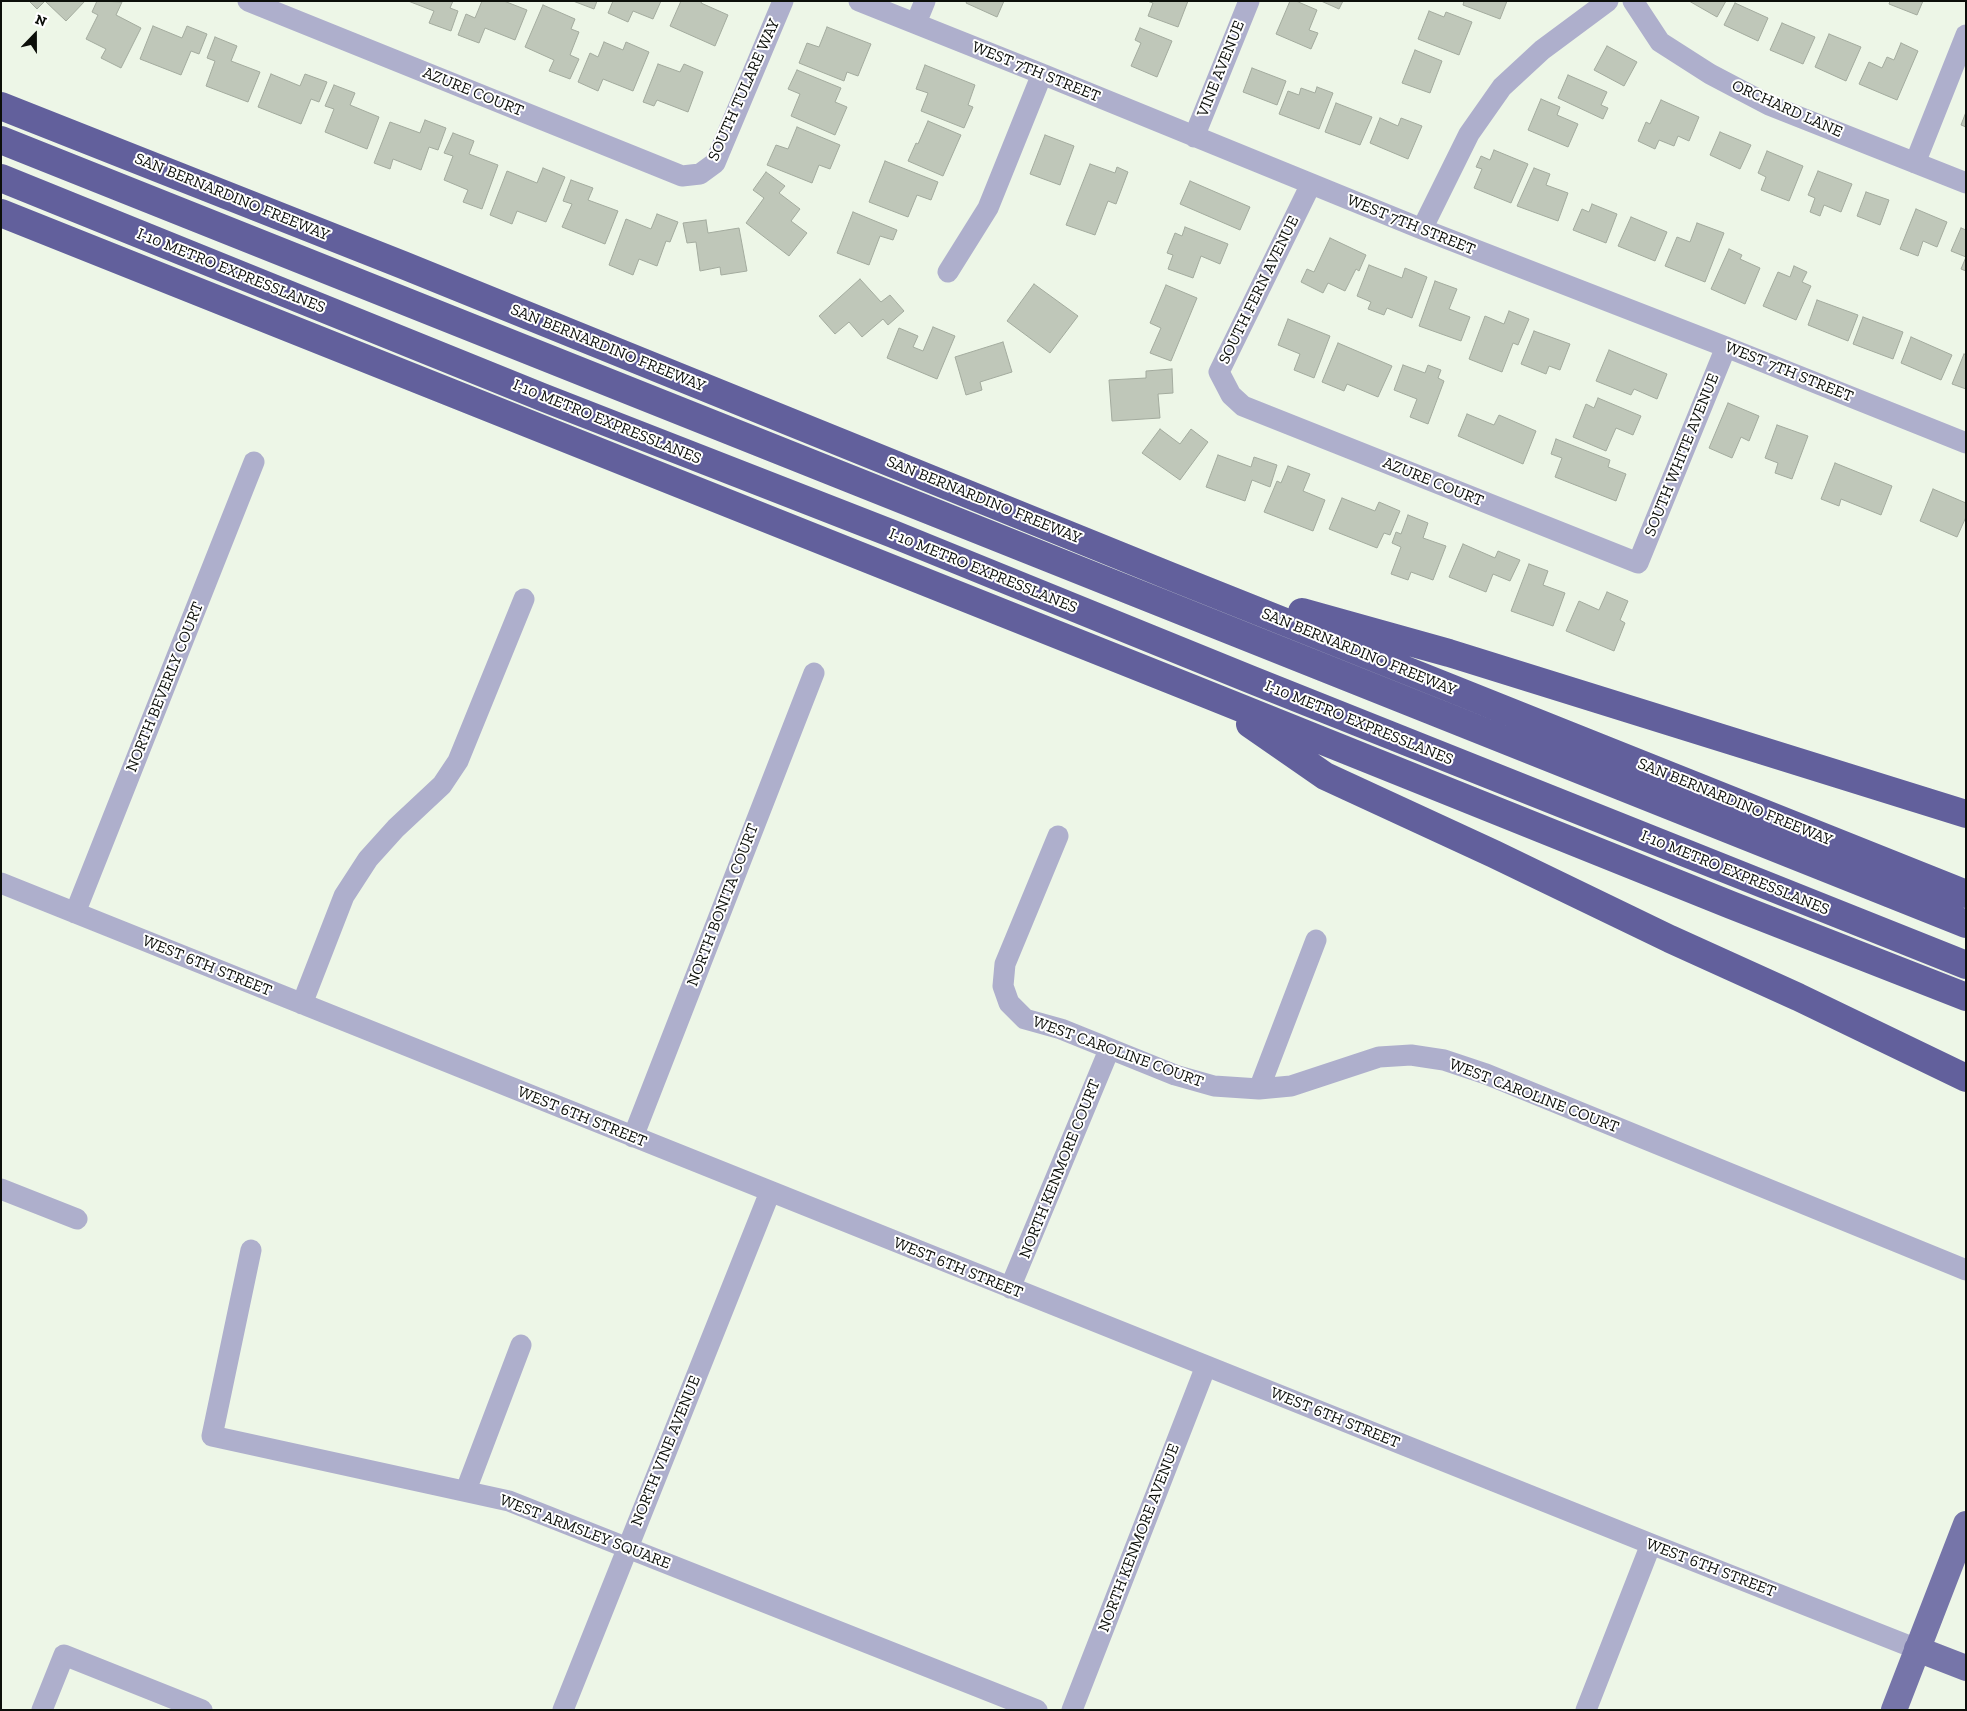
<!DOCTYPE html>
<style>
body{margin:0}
#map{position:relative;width:1967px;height:1711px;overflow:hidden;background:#edf6e7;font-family:"Zilla Slab",serif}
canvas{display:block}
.frame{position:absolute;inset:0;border:2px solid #0c0f0a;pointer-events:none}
.north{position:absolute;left:10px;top:10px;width:50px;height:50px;-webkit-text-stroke:4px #fff;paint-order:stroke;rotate:22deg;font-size:14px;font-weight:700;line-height:20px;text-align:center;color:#0c0f0a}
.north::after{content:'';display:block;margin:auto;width:18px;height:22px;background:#0c0f0a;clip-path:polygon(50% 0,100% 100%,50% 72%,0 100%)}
</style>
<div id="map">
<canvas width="1967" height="1711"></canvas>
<div class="frame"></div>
<div class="north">N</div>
</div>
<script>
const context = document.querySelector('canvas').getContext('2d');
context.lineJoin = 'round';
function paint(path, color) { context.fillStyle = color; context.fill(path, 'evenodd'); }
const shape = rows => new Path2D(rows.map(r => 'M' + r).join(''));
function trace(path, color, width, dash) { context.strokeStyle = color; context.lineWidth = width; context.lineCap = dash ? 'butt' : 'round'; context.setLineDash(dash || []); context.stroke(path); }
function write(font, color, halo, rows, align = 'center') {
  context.font = font + ' "Zilla Slab",serif'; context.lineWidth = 4; context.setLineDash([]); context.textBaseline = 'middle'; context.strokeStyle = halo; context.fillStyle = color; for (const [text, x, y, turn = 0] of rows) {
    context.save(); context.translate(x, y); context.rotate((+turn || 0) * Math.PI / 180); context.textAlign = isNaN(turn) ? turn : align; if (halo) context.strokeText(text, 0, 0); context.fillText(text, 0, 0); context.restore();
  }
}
const building = shape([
 [29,1,45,1,37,9,29,1],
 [45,1,85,1,66,21,45,1],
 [97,1,122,2,116,15,141,28,121,68,101,58,106,49,86,39,98,15,92,12,97,1],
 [408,1,453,1,450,8,458,11,451,31,429,23,434,11,408,1],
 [482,1,504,1,527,10,515,40,485,28,479,43,458,35,466,14,475,18,482,1],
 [573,1,597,1,594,9,573,1],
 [613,1,661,1,653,19,633,11,628,22,608,13,613,1],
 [681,1,702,1,701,3,728,15,715,46,670,26,681,1],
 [967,1,1004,1,997,17,966,3,967,1],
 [1147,1,1188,1,1178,27,1148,16,1153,3,1147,1],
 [1290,1,1296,1,1317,10,1309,30,1318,33,1311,49,1276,34,1290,1],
 [1321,1,1343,1,1339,9,1321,1],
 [1464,1,1507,1,1500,19,1463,5,1464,1],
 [1689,1,1726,1,1717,17,1689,1],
 [1890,1,1923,1,1917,15,1889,4,1890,1],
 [1735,3,1768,18,1758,41,1724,25,1735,3],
 [543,5,575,19,571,29,579,32,570,55,579,59,570,79,549,71,554,60,525,47,543,5],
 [1429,11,1444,17,1446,12,1472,22,1459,55,1418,39,1429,11],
 [1782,23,1815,37,1803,64,1770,50,1782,23],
 [153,26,182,38,187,26,207,34,199,54,191,51,181,75,140,59,153,26],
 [827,27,871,44,858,76,847,72,844,81,799,63,807,43,819,47,827,27],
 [1140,28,1172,41,1157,77,1131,66,1141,43,1135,40,1140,28],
 [1829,34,1861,47,1846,81,1815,67,1829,34],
 [215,37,237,46,231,61,260,72,248,102,206,86,215,61,207,58,215,37],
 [604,42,623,50,626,42,649,52,633,91,603,79,598,91,578,82,590,53,598,57,604,42],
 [1901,43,1918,51,1897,100,1859,84,1869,62,1882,68,1887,57,1894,60,1901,43],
 [1607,46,1637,62,1624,86,1594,70,1607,46],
 [1415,50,1442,61,1430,93,1402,83,1415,50],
 [658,64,680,72,684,64,703,72,688,112,657,100,654,106,643,102,658,64],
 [925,65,975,85,968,105,973,107,964,128,921,111,928,93,916,89,925,65],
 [1252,68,1286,81,1277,105,1243,92,1252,68],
 [797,70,841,88,835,102,847,107,835,135,791,116,800,94,788,89,797,70],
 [271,74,300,86,305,74,327,82,319,102,311,99,301,124,258,107,271,74],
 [1568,75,1607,92,1601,105,1608,108,1603,119,1558,98,1568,75],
 [334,85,355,93,350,105,379,117,367,149,325,132,334,109,325,106,334,85],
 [1317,87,1333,93,1319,129,1279,114,1288,91,1299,95,1301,88,1315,93,1317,87],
 [1541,99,1560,107,1557,115,1578,124,1568,147,1528,130,1541,99],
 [1661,100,1699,117,1689,141,1678,136,1674,146,1659,140,1655,149,1638,141,1646,122,1650,124,1661,100],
 [1336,103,1372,117,1360,145,1325,132,1336,103],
 [1966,112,1966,127,1961,125,1966,112],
 [1380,118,1398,126,1401,118,1422,126,1408,159,1370,143,1380,118],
 [425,120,446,128,438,150,429,147,421,170,393,159,390,169,374,163,390,122,420,133,425,120],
 [928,121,961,135,943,176,908,161,916,143,918,144,928,121],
 [797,127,840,145,830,169,819,165,812,183,767,165,776,145,788,149,797,127],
 [1720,132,1751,145,1740,169,1710,155,1720,132],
 [453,133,474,141,469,154,498,165,482,209,463,202,468,190,444,180,453,156,444,153,453,133],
 [1045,135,1074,146,1060,185,1030,174,1045,135],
 [1494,150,1528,164,1511,203,1474,188,1482,169,1476,167,1481,156,1490,160,1494,150],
 [1767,151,1803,166,1789,201,1761,190,1766,177,1758,173,1767,151],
 [885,161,938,182,931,200,917,195,908,217,869,202,885,161],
 [1090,164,1115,173,1117,167,1128,172,1116,204,1108,201,1095,235,1066,225,1090,164],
 [543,168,565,177,546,222,517,211,512,224,490,215,507,171,537,183,543,168],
 [1534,168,1550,174,1546,185,1568,193,1558,221,1517,206,1534,168],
 [1818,171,1852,184,1841,212,1824,205,1820,216,1810,212,1815,198,1808,195,1818,171],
 [766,172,785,186,779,193,800,209,791,221,807,233,789,256,746,223,764,198,753,190,766,172],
 [571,180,593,188,588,200,618,211,605,244,562,227,572,204,563,201,571,180],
 [1190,181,1250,207,1240,230,1180,204,1190,181],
 [1866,192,1889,200,1880,225,1857,216,1866,192],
 [1592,204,1617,214,1606,243,1573,230,1582,209,1589,212,1592,204],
 [1916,209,1947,222,1937,247,1923,241,1918,256,1900,249,1916,209],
 [853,212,897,230,893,240,880,236,869,265,837,253,853,212],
 [657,214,678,222,670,242,666,241,657,266,639,259,633,275,609,265,626,219,651,229,657,214],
 [1631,217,1667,232,1655,261,1618,246,1631,217],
 [706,220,708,233,739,228,747,271,721,275,720,267,700,271,696,242,687,243,683,223,706,220],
 [1697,223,1724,233,1705,282,1665,266,1677,237,1690,242,1697,223],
 [1185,227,1228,244,1220,264,1201,256,1193,278,1168,269,1173,255,1167,253,1175,233,1182,236,1185,227],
 [1961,228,1966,230,1966,271,1961,269,1966,257,1951,251,1961,228],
 [1330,238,1366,255,1359,271,1356,269,1345,291,1328,283,1323,293,1301,282,1307,269,1314,272,1330,238],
 [1729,249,1742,255,1740,259,1760,268,1745,304,1711,289,1729,249],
 [1369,265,1402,278,1405,268,1427,277,1412,318,1387,308,1384,315,1368,309,1371,302,1357,296,1369,265],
 [1794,266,1807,272,1802,282,1811,286,1796,320,1763,306,1778,272,1790,277,1794,266],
 [860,279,881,302,890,295,904,311,888,325,883,319,862,337,849,322,835,334,819,316,860,279],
 [1435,281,1457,289,1449,309,1470,317,1461,341,1419,326,1435,281],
 [1034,284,1078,316,1050,353,1007,321,1034,284],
 [1166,285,1197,298,1171,361,1150,353,1161,328,1150,323,1166,285],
 [1817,300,1858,315,1848,341,1808,325,1817,300],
 [1509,311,1529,319,1518,345,1513,343,1502,372,1469,359,1485,316,1504,324,1509,311],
 [1863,317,1903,332,1893,359,1853,344,1863,317],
 [1288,319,1330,336,1314,378,1294,370,1300,354,1278,345,1288,319],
 [933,327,955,336,937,379,887,358,899,328,918,336,913,347,923,351,933,327],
 [1534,331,1570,344,1560,370,1549,366,1546,374,1521,364,1534,331],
 [1911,337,1952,355,1941,380,1901,363,1911,337],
 [1003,342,1012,372,980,382,982,390,966,395,955,357,1003,342],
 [1338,343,1392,366,1378,397,1347,384,1344,391,1322,382,1338,343],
 [1609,350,1667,374,1657,399,1634,389,1631,395,1596,381,1609,350],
 [1964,354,1966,355,1966,389,1952,384,1964,354],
 [1403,365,1425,373,1428,365,1441,370,1438,378,1444,381,1428,424,1410,417,1417,399,1394,390,1403,365],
 [1172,369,1173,393,1158,394,1160,418,1112,421,1109,380,1146,378,1146,371,1172,369],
 [1598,398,1641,416,1633,435,1616,428,1606,451,1573,437,1586,404,1594,408,1598,398],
 [1728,403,1759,416,1749,441,1741,437,1732,458,1709,448,1728,403],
 [1467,414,1494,425,1499,415,1536,431,1523,464,1458,436,1467,414],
 [1777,425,1808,436,1792,479,1775,473,1778,463,1765,458,1777,425],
 [1160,429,1180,444,1191,429,1208,442,1180,480,1142,453,1160,429],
 [1556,439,1610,460,1608,467,1626,474,1616,501,1555,477,1562,458,1551,454,1556,439],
 [1218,455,1251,467,1254,457,1277,465,1270,487,1252,480,1245,501,1206,487,1218,455],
 [1835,463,1892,486,1881,515,1841,499,1839,506,1821,499,1835,463],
 [1288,466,1310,474,1303,491,1325,500,1313,531,1264,512,1277,481,1281,483,1288,466],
 [1933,489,1966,503,1966,517,1957,537,1920,521,1933,489],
 [1342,498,1375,511,1379,502,1400,511,1390,535,1384,533,1377,548,1329,529,1342,498],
 [1408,515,1428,523,1423,538,1446,546,1433,580,1411,572,1408,580,1391,574,1401,547,1392,543,1396,532,1401,534,1408,515],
 [1463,544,1495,558,1498,551,1520,560,1510,581,1493,574,1486,592,1449,577,1463,544],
 [1529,564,1548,571,1543,585,1565,593,1553,626,1511,611,1529,564],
 [1607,592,1628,601,1620,620,1625,623,1614,651,1566,631,1579,601,1599,610,1607,592]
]);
const minor = shape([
 [248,1,682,176,700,174,715,163,783,1],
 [859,1,1042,74,1422,229,1726,347,1966,443],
 [1633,1,1660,42,1710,74,1769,105,1966,183],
 [916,23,925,1],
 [1194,137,1249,1],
 [1915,163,1966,35],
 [1311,184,1219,372,1231,395,1243,406,1638,563,1726,347],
 [1422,229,1469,134,1502,87,1542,50,1608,1],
 [948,272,988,208,1042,74],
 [1058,836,1005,964,1003,986,1009,1003,1025,1019,1061,1029,1175,1075,1214,1086,1259,1089,1291,1086,1379,1057,1411,1055,1444,1060,1486,1074,1966,1270],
 [1,883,1651,1544,1917,1649],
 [75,913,254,462],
 [302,1004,344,896,368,859,396,828,442,785,458,761,524,599],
 [1259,1089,1316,940],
 [633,1137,814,673],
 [1,1189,77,1219],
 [251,1250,212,1436,509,1501,1037,1710],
 [1010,1288,1109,1050],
 [466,1490,521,1345],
 [42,1710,64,1655,202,1710],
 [563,1710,770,1192],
 [1072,1710,1206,1366],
 [1586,1710,1651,1544]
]);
const major = shape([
 [1917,1649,1966,1668],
 [1894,1710,1966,1524]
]);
const highway = shape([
 [1,106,403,265,1170,576,1966,894],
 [1,140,1966,924],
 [1,178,542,397,893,534,1252,680,1966,965],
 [1,213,1206,694,1731,905,1966,997],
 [1302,612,1449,653,1966,814],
 [1250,724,1325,776,1494,854,1670,939,1798,997,1966,1078]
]);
const streetNames = [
 ["VINE AVENUE",1221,69,-68],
 ["WEST 7TH STREET",1036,72,22],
 ["SOUTH TULARE WAY",744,90,-66],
 ["AZURE COURT",473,92,22],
 ["ORCHARD LANE",1787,109,24],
 ["SAN BERNARDINO FREEWAY",232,197,22],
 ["WEST 7TH STREET",1411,225,22],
 ["I-10 METRO EXPRESSLANES",231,271,22],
 ["SOUTH FERN AVENUE",1259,290,-64],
 ["SAN BERNARDINO FREEWAY",608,348,22],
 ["WEST 7TH STREET",1789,372,22],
 ["I-10 METRO EXPRESSLANES",607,422,22],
 ["SOUTH WHITE AVENUE",1682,455,-68],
 ["AZURE COURT",1433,482,22],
 ["SAN BERNARDINO FREEWAY",984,500,22],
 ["I-10 METRO EXPRESSLANES",983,571,22],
 ["SAN BERNARDINO FREEWAY",1359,652,22],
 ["NORTH BEVERLY COURT",165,687,-68],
 ["I-10 METRO EXPRESSLANES",1359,723,22],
 ["SAN BERNARDINO FREEWAY",1735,802,22],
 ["I-10 METRO EXPRESSLANES",1735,873,22],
 ["NORTH BONITA COURT",723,905,-69],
 ["WEST 6TH STREET",207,966,22],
 ["WEST CAROLINE COURT",1118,1052,20],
 ["WEST CAROLINE COURT",1534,1096,21],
 ["WEST 6TH STREET",582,1117,22],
 ["NORTH KENMORE COURT",1060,1169,-68],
 ["WEST 6TH STREET",958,1268,22],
 ["WEST 6TH STREET",1335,1418,22],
 ["NORTH VINE AVENUE",666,1451,-68],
 ["WEST ARMSLEY SQUARE",585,1532,21],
 ["NORTH KENMORE AVENUE",1139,1538,-69],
 ["WEST 6TH STREET",1711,1568,21]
];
paint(building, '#bfc7b9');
trace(building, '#a3ab9e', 1);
trace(minor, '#aeafcc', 21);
trace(major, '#7675a9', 26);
trace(highway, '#62609c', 28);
write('16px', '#0c0f0a', '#fff', streetNames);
</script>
